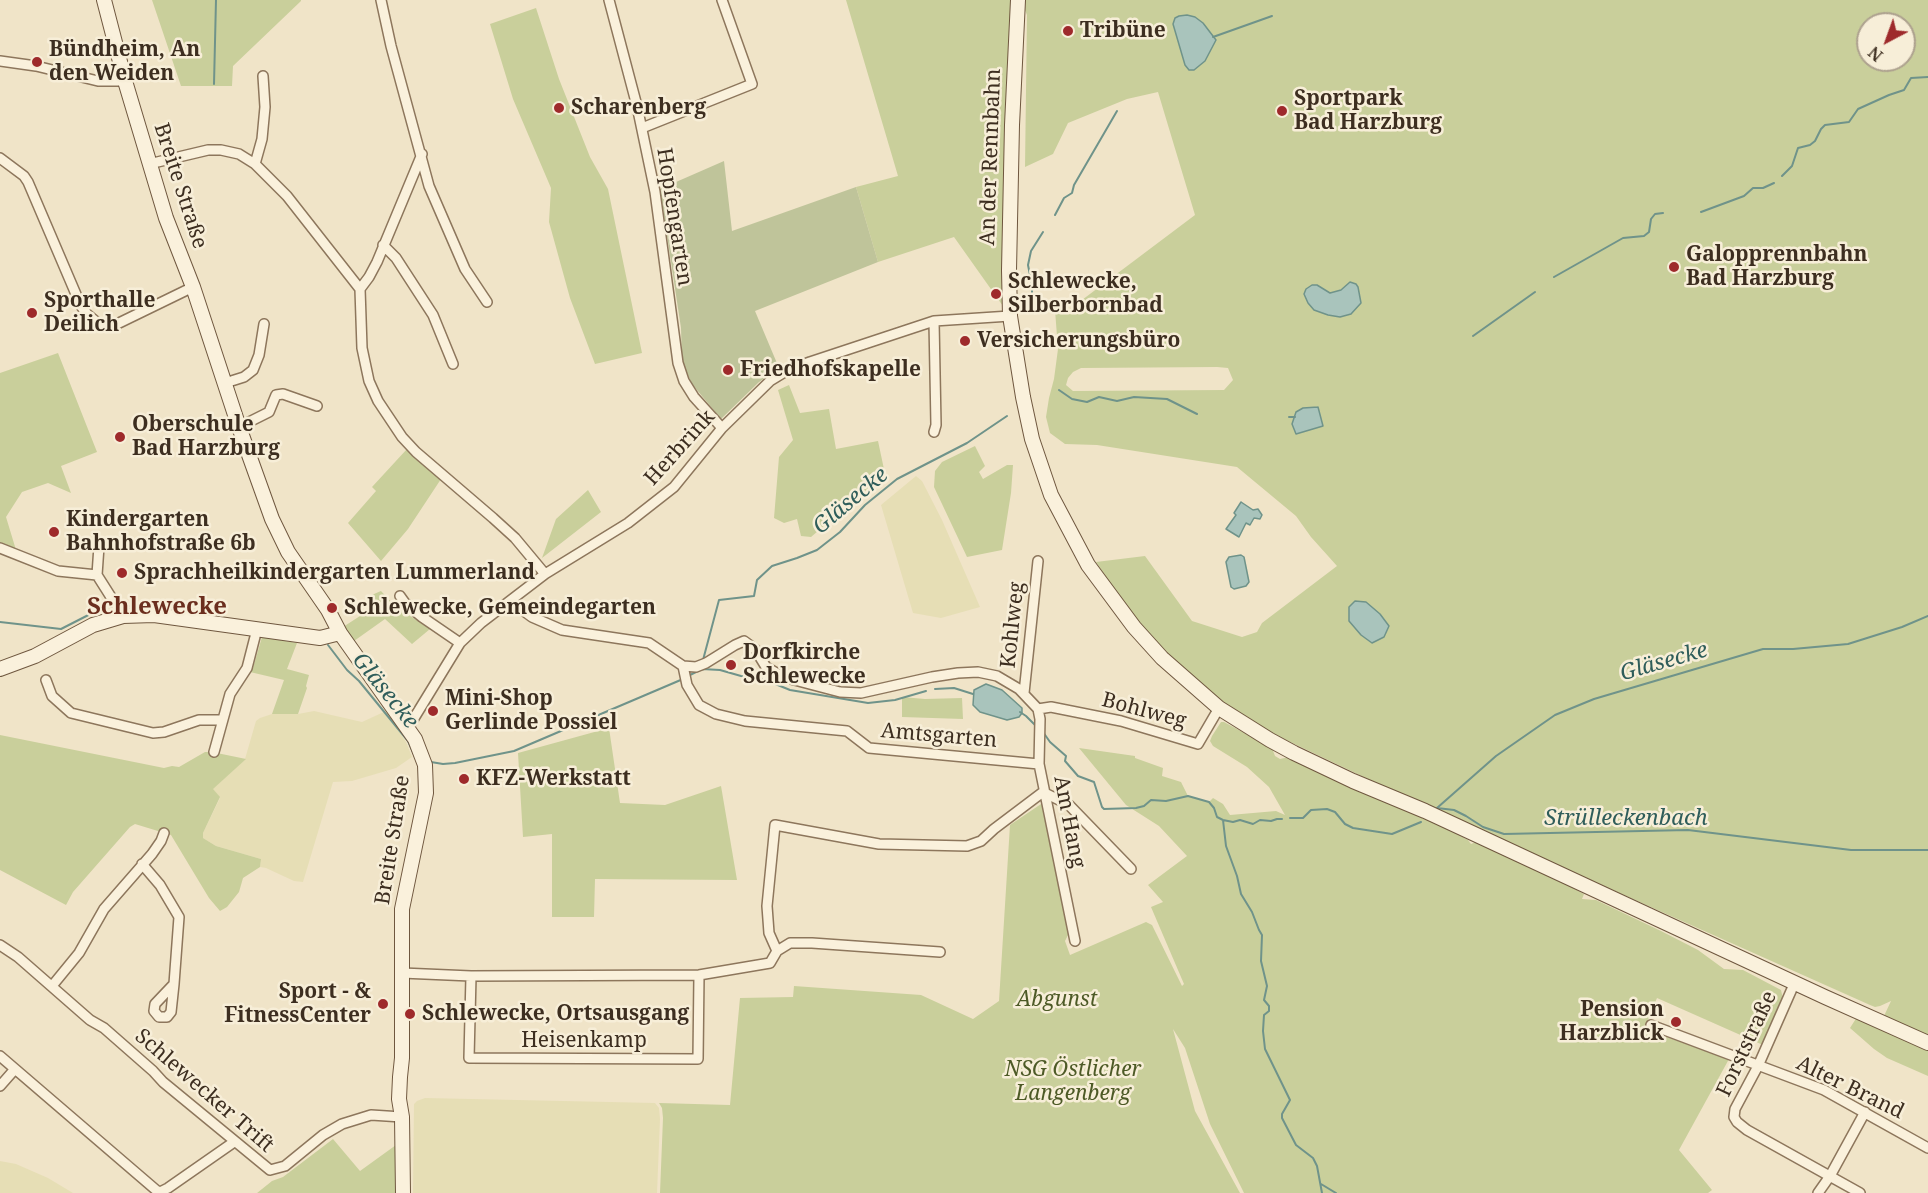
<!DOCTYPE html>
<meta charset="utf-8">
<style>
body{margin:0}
#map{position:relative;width:1928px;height:1193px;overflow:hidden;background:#f0e4c8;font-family:"Noto Serif",serif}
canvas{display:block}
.north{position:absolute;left:1856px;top:12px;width:60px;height:60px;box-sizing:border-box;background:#f7eed8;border:2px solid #ada18e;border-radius:50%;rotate:221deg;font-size:16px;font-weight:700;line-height:24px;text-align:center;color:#3d2e20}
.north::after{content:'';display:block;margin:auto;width:21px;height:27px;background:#9e2a2b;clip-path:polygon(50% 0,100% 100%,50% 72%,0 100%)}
</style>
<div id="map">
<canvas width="1928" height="1193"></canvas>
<div class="north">N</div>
</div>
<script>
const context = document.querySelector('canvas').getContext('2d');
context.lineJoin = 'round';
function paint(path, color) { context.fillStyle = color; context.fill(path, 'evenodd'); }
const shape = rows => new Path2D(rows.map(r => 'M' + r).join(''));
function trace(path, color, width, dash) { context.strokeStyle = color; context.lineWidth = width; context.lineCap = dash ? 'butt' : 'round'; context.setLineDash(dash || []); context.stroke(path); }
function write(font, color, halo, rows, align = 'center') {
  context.font = font + ' "Noto Serif",serif'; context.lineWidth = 5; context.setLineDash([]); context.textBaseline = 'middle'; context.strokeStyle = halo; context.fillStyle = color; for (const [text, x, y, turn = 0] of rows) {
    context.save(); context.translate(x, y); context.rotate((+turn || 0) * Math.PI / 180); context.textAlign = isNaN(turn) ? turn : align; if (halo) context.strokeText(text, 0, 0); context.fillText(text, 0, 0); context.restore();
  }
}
const farmland = shape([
 [916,476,922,481,942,520,980,607,941,618,913,613,881,505],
 [314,711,362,722,386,711,406,742,412,757,396,768,352,781,333,782,303,882,294,881,266,868,260,867,261,859,216,846,203,838,203,833,220,798,212,789,245,759,256,721,260,718,272,714,298,714],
 [425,1098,655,1103,659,1108,660,1119,657,1193,413,1193,414,1104,417,1101],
 [0,1161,16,1164,48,1178,73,1193,0,1193]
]);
const green = shape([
 [152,0,301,0,301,1,233,66,232,86,181,86],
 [846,0,1018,0,1010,316,954,237,878,262,856,187,898,176],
 [1021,0,1928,0,1928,1036,1884,1016,1891,1001,1880,1006,1875,1007,1870,1005,1429,808,1267,731,1219,702,1192,677,1134,619,1096,562,1145,556,1192,621,1242,637,1257,632,1262,623,1337,566,1311,537,1296,516,1237,467,1097,445,1065,444,1050,433,1046,417,1049,398,1054,379,1058,349,1055,310,1070,309,1195,215,1158,92,1127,99,1068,123,1053,154,1025,167,1027,15],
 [1868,24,1904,24,1904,60,1868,60],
 [1217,367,1228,368,1233,380,1224,390,1073,391,1066,385,1068,378,1073,372,1081,368],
 [536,8,559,79,590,157,608,189,642,353,595,364,570,298,549,222,551,188,513,99,490,24],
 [58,353,97,452,61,466,71,493,48,483,22,492,6,517,16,550,0,545,0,373],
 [789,385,800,413,829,409,836,449,878,441,885,474,811,537,801,536,797,519,784,523,774,518,779,457,793,440,778,390],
 [975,446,985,466,979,472,983,479,1007,465,1013,465,1011,493,1002,550,967,557,934,487,935,471,942,462],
 [407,449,441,479,408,529,381,561,348,523,376,491,372,487],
 [588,490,601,512,542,558,556,519],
 [381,591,395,606,430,629,412,644,385,619,354,641,343,627,374,607,367,597],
 [262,637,297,643,287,669,309,675,306,686,307,688,298,714,272,714,284,680,250,672,253,668],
 [902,697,925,699,962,698,963,719,902,717],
 [1221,722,1224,722,1272,748,1275,756,1280,759,1289,757,1443,827,1468,840,1471,844,1476,842,1569,886,1584,894,1582,899,1596,900,1661,931,1698,950,1724,969,1743,970,1781,990,1783,999,1763,1045,1657,998,1644,1029,1729,1059,1679,1150,1712,1190,1708,1193,1244,1193,1210,1124,1185,1048,1173,1029,1195,1111,1240,1193,660,1193,663,1118,662,1108,659,1103,730,1105,740,998,793,997,794,986,921,995,973,1019,999,1001,1010,825,1044,802,1070,931,1065,941,1070,955,1146,922,1152,925,1182,986,1184,984,1151,907,1163,902,1148,885,1187,856,1159,826,1126,805,1079,748,1135,756,1135,758,1163,768,1162,776,1181,782,1188,796,1209,802,1213,798,1223,804,1230,815,1276,811,1285,815,1269,787,1247,767,1213,746,1210,741,1212,736],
 [609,728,620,803,665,805,721,786,737,880,595,879,594,917,552,917,552,834,523,837,518,753],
 [0,735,164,768,172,766,179,767,205,752,212,752,246,759,213,789,220,797,203,833,203,838,216,846,261,859,260,867,243,878,239,892,227,907,220,911,209,898,171,835,135,824,130,827,73,892,66,905,0,870],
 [1857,1017,1928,1049,1928,1076,1887,1058,1874,1049,1850,1028],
 [333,1139,360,1171,396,1145,396,1193,257,1193,272,1181,283,1177]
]);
const cemetery = shape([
 [724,161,732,231,856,187,878,262,755,311,779,368,759,382,721,419,692,384,682,362,681,328,660,189]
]);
const water = shape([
 [1187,15,1195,17,1203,23,1216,40,1205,61,1194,70,1189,70,1185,65,1173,24,1175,18,1179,16,1187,15],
 [1350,282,1356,284,1358,287,1361,303,1351,314,1340,317,1328,315,1314,310,1308,303,1304,294,1306,289,1312,285,1317,285,1330,293,1341,290,1350,282],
 [1318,407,1323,426,1296,434,1292,424,1296,412,1303,408,1318,407],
 [1241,502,1253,510,1258,509,1262,515,1260,519,1254,518,1250,525,1246,523,1239,537,1226,529,1236,515,1234,513,1241,502],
 [1241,555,1244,557,1249,582,1246,586,1234,589,1231,587,1226,562,1229,557,1241,555],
 [1355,601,1366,602,1380,614,1389,626,1384,637,1372,643,1361,635,1349,621,1349,607,1355,601],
 [986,684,1002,690,1022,708,1022,713,1019,717,1007,720,980,712,973,705,974,690,986,684]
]);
const stream = shape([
 [1213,37,1272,16],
 [214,84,216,0],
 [1782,176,1792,166,1798,148,1810,145,1815,141,1821,129,1825,125,1849,122,1858,109,1889,95,1904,90,1911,78,1928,77],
 [1701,212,1744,196,1753,188,1763,188,1774,183],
 [1055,215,1064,198,1072,193,1074,185,1117,111],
 [1554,277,1623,238,1644,236,1649,232,1651,219,1655,214,1663,213],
 [1032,306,1032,285,1028,265,1031,251,1043,232],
 [1473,336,1535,292],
 [1059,390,1072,399,1087,402,1099,397,1117,401,1134,397,1167,399,1197,414],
 [1289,417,1295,417],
 [122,605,148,609],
 [0,622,61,629,106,606],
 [328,645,347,670,359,681,408,741,416,759],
 [703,660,719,600,754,596,757,580,772,566,797,558,817,550,840,532,865,505,897,479,967,443,1007,416],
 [688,676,702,669,720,670,741,676,751,677,768,681,790,690,868,703,895,700,926,691],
 [935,689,954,688,973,694],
 [1020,712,1026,716,1036,726],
 [1043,732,1050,742,1066,756,1065,761,1078,776,1094,782,1102,807,1104,809,1136,808,1144,806,1151,800,1166,801,1188,796,1209,802,1214,808,1217,817,1223,820,1233,822,1240,820,1253,824,1260,820,1271,821,1277,819,1282,819],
 [431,762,443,764,455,763,514,751,683,679],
 [1437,808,1496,756,1555,715,1594,699,1763,649,1793,649,1848,644,1902,627,1928,616],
 [1437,808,1454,810,1466,816,1483,827,1504,834,1688,830,1851,850,1928,850],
 [1290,818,1303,818,1311,810,1327,809,1335,812,1345,824,1353,828,1392,834,1421,822],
 [1223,820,1226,846,1237,876,1241,894,1252,912,1259,930,1262,935,1261,961,1267,986,1264,1000,1269,1006,1269,1011,1264,1015,1263,1031,1265,1049,1290,1100,1282,1114,1282,1118,1296,1145,1313,1158,1317,1166,1322,1193],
 [1321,1184,1336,1193]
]);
const street = shape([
 [381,0,391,46,429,186,465,269,487,302],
 [609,0,637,106,655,192,678,363,684,381,694,397,722,428],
 [0,61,36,66,98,81,125,81],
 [642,128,752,84,722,0],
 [0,158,24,176,28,182,81,306,87,314,99,324,105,326,119,323,193,287],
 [149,164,208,150,221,150,239,154,255,164,287,196,360,289,362,348,369,381,378,401,402,437,416,452,493,518,515,538,545,574],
 [255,164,262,139,265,107,263,76],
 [383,245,396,258,433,315,453,364],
 [360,289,369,277,377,262,422,154],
 [934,321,936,425,934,432],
 [225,383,244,377,253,370,259,355,264,324],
 [239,427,269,412,276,395,283,394,317,406],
 [99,546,97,575,123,616],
 [0,548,58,571,97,575],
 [400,596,405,603,422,617,460,643],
 [510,601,532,617,562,630,649,643,683,666,696,667,706,663,735,645,744,641,755,649,766,667,783,677,840,692,861,693,932,677,958,673,978,672,997,676,1019,689,1038,709,1040,719,1039,764,1075,941],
 [683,666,687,685,699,705,716,714,745,721,847,731,869,748,1039,764],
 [46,680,52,696,71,713,153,733,164,732,199,720,222,720],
 [1024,693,1038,561],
 [1038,709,1051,707,1121,721,1198,744,1219,708],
 [408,728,460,643,481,623,545,574,628,523,674,487,722,428,770,381,788,370,810,362,934,321,1010,316],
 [214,752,230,694,247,668,257,629],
 [142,864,160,885,179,917,174,984,155,1004,154,1011,159,1017,167,1017,171,1012,174,984],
 [0,945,18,957,90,1020,104,1028,153,1071,163,1082,270,1170,285,1166,323,1135,342,1124,371,1115,402,1117],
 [777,951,769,933,767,906,775,825,879,844,967,846,981,841,994,829,1043,792,1069,805,1131,869],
 [402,973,471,976,699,975,770,963,777,951,790,943,812,943,940,952],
 [471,976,469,1058,698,1059,699,975],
 [1795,982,1758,1066,1735,1109,1734,1117,1737,1122,1747,1130,1860,1193],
 [52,986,79,953,104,909,152,854,161,841,164,833],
 [1651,1025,1824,1090,1928,1148],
 [0,1056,156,1190,160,1192,168,1188,234,1142],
 [0,1086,15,1069],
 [1818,1193,1830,1176,1865,1112]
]);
const secondary = shape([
 [104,0,125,81,166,218,193,287,239,427,272,519,288,552,328,610,340,633,415,739,425,765,426,793,402,909,402,1058,400,1077,399,1099,402,1117,403,1193],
 [1018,0,1012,125,1009,270,1010,316,1023,397,1032,439,1051,495,1088,565,1134,627,1162,658,1219,708,1270,740,1294,753,1353,781,1425,811,1825,997,1928,1043],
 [0,669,35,656,93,625,123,616,154,615,320,638,340,633]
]);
const markers = [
 [1068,31,6,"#9e2a2b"],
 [37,62,6,"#9e2a2b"],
 [559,108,6,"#9e2a2b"],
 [1282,111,6,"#9e2a2b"],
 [1674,267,6,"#9e2a2b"],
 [996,294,6,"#9e2a2b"],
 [32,313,6,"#9e2a2b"],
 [965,341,6,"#9e2a2b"],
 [728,370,6,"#9e2a2b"],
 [120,437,6,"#9e2a2b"],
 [54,532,6,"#9e2a2b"],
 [122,573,6,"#9e2a2b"],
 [332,608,6,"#9e2a2b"],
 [731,665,6,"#9e2a2b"],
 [433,711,6,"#9e2a2b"],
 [464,779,6,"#9e2a2b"],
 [383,1004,6,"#9e2a2b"],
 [410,1014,6,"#9e2a2b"],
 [1676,1022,6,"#9e2a2b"]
];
const poiNames = [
 ["Tribüne",1080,31],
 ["Bündheim, An",49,50],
 ["den Weiden",49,74],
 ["Sportpark",1294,99],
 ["Bad Harzburg",1294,123],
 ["Scharenberg",571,108],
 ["Galopprennbahn",1686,255],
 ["Bad Harzburg",1686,279],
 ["Schlewecke,",1008,282],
 ["Silberbornbad",1008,306],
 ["Sporthalle",44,301],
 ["Deilich",44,325],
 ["Versicherungsbüro",977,341],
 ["Friedhofskapelle",740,370],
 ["Oberschule",132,425],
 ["Bad Harzburg",132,449],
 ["Kindergarten",66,520],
 ["Bahnhofstraße 6b",66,544],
 ["Sprachheilkindergarten Lummerland",134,573],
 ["Schlewecke, Gemeindegarten",344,608],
 ["Dorfkirche",743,653],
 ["Schlewecke",743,677],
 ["Mini-Shop",445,699],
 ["Gerlinde Possiel",445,723],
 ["KFZ-Werkstatt",476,779],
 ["Sport - &",371,992,"right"],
 ["FitnessCenter",371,1016,"right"],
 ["Pension",1664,1010,"right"],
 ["Harzblick",1664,1034,"right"],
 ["Schlewecke, Ortsausgang",422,1014]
];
const streetNames = [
 ["An der Rennbahn",991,157,-88],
 ["Breite Straße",180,186,72],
 ["Hopfengarten",674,217,81],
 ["Herbrink",680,448,-48],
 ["Kohlweg",1013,625,-84],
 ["Bohlweg",1144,711,15],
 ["Amtsgarten",939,736,5],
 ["Am Hang",1069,822,79],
 ["Breite Straße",393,840,-81],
 ["Heisenkamp",584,1041],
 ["Forststraße",1747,1044,-65],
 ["Alter Brand",1850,1088,26],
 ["Schlewecker Trift",204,1091,41]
];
const parkNames = [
 ["Abgunst",1057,1000],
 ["NSG Östlicher",1073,1070],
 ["Langenberg",1073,1094]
];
const waterNames = [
 ["Gläsecke",851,501,-40],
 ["Gläsecke",1664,662,-16],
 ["Gläsecke",385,691,51],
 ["Strülleckenbach",1626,819]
];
const quarterNames = [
 ["Schlewecke",157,607]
];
paint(farmland, '#e6deb5');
paint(green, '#c9cf9b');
paint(cemetery, '#bfc49a');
paint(water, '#a9c4bc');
trace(water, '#6f938a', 1.5);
trace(stream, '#6f938a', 2);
trace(street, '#8d765c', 12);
trace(secondary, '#6f573f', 16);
trace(street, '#faf1dc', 9);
trace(secondary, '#faf1dc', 14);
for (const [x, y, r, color] of markers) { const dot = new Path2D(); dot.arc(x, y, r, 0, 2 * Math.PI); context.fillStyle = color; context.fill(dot); trace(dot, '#f7eed8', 2); }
write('bold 21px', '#3d2e20', '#f7eed8', poiNames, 'left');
write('21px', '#3d2e20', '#f7eed8', streetNames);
write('italic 21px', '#4d5a26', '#f7eed8', parkNames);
write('italic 22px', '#2f5d5a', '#f7eed8', waterNames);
write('bold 24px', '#6b2e1e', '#f7eed8', quarterNames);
</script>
